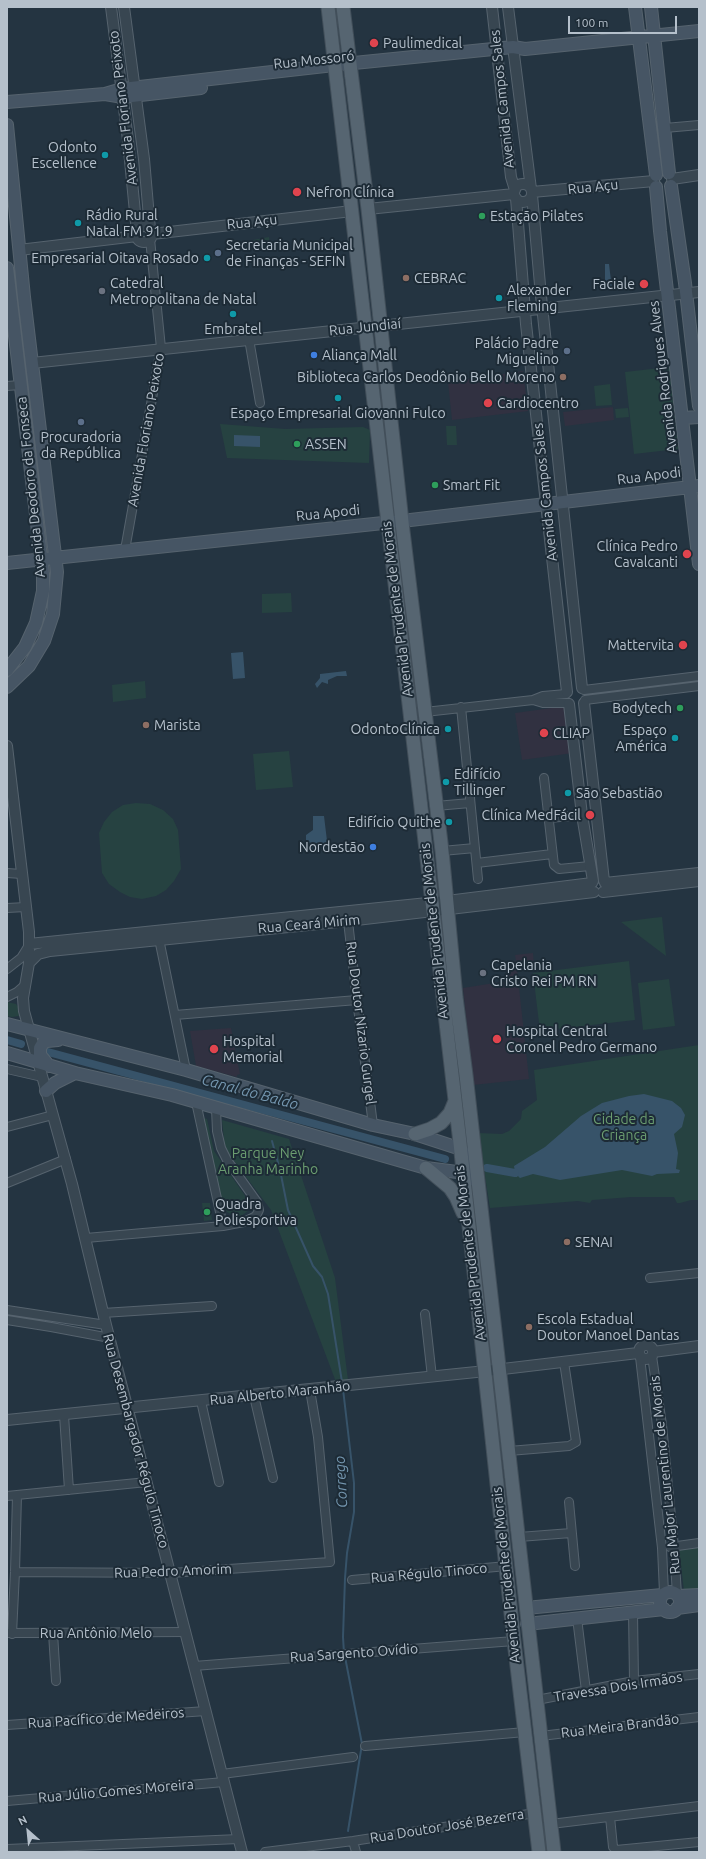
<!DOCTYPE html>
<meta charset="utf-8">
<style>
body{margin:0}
#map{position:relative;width:706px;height:1859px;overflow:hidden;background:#243441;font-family:Ubuntu,sans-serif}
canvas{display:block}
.frame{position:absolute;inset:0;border:8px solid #b5c0cb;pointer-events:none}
.north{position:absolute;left:8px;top:1811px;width:40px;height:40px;-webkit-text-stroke:3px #1d2b36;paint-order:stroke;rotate:333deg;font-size:11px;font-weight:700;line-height:16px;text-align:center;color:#b5c0cb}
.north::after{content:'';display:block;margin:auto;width:14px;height:18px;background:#b5c0cb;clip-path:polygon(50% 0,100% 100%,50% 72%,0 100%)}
.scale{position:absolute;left:568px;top:16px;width:109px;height:18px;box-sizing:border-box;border:2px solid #b5c0cb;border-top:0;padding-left:5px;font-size:12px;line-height:14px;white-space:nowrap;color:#b5c0cb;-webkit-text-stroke:3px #1d2b36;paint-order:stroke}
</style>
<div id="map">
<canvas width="706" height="1859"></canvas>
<div class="frame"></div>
<div class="north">N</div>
<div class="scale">100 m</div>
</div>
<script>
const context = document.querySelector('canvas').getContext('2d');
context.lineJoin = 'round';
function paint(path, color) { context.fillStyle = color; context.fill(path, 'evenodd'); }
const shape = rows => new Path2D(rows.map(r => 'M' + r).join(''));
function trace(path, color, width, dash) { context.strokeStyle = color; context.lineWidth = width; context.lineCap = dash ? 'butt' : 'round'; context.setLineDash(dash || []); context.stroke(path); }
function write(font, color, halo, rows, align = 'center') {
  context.font = font + ' Ubuntu,sans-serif'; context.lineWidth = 4; context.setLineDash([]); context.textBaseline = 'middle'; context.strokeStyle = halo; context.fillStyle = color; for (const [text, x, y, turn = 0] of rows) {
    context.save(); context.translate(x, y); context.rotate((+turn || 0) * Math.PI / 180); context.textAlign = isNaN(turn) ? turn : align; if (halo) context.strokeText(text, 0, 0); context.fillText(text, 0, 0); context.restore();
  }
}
const medical = shape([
 [523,371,528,411,452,420,448,382],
 [613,407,614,420,565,426,563,412],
 [566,706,573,753,522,760,515,713],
 [533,953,534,966,517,969,529,1079,473,1085,463,988,507,981,505,963,516,961,515,955],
 [231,1028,240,1074,237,1075,237,1077,196,1066,190,1031]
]);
const green = shape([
 [269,237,270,248,255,250,253,240],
 [669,367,678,449,634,454,625,372],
 [610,384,612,405,596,406,594,386],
 [628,408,629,417,616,418,615,409],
 [220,424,285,429,363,427,370,430,369,463,227,458],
 [446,426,456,426,457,445,447,445],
 [291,593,292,612,262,613,262,594],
 [145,681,146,698,113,702,112,685],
 [289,751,293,787,256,790,253,754],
 [136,803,150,804,163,810,173,819,178,830,181,869,174,881,166,890,156,896,142,899,130,897,120,892,109,884,102,873,99,833,104,822,112,812,123,805],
 [662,917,666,956,621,922,652,918],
 [629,961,635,1020,540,1031,533,973],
 [669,979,675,1026,643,1030,638,983],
 [7,1002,16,1004,20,1009,19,1016,12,1017,7,1016],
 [699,1045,699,1200,691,1200,680,1203,677,1203,674,1197,631,1197,592,1200,590,1203,578,1201,490,1208,484,1170,480,1170,478,1133,502,1134,509,1131,521,1119,522,1111,537,1100,534,1070],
 [204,1118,207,1119,214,1151,250,1203,248,1211,241,1216,234,1216,227,1212,221,1205],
 [222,1120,289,1139,335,1278,348,1380,336,1382,271,1210,225,1149],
 [202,1203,210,1203,212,1220,204,1221],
 [699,1547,699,1589,684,1591,679,1549]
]);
const water = shape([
 [605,264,609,264,612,289,606,287,605,283],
 [234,435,260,436,260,447,234,446],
 [243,652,245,678,233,679,231,653],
 [346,671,347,676,337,676,328,680,328,684,322,682,317,688,315,684,320,678,320,674],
 [313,816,324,816,328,849,312,851,306,846,306,835,313,830],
 [644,1094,672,1101,681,1108,685,1115,682,1127,674,1134,678,1153,676,1169,680,1170,679,1173,657,1174,652,1176,622,1170,560,1180,533,1174,520,1178,515,1173,514,1166,545,1147,581,1116,602,1103,629,1096]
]);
const stream = shape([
 [272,1141,280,1170,288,1210,313,1266,322,1277,328,1294,342,1382],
 [343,1389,354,1483,354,1512,347,1553,345,1578,343,1637,344,1653],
 [345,1657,362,1744,348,1831]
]);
const canal = shape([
 [7,1040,21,1044],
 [48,1052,445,1159],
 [487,1168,515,1173]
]);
const minor = shape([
 [665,128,699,125],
 [249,339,260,403],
 [7,386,20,385],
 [125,550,161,348,150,239],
 [584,690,699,676],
 [533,700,543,703,568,703],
 [585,700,699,686],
 [461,707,478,879],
 [425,712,533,700,543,696,566,694],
 [544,778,554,865,559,869,590,866],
 [436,806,470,803],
 [549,818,582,815],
 [442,851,475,848],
 [477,863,552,854],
 [7,873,22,874],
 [7,908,26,907],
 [348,921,357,1000,373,1125],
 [158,934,186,1070],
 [7,969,21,958,29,945],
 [7,997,17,992,25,985],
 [175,1015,357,1000],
 [7,1069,42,1077],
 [196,1102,223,1226],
 [7,1127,53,1115],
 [7,1183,66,1159],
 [86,1238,223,1226,244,1222,256,1216,259,1210,257,1202,227,1160,221,1148,217,1131,216,1109],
 [650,1278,699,1273],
 [7,1310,106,1325],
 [103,1313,212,1306],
 [425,1314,432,1377],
 [7,1320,51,1327,110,1338],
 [652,1356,662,1425,674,1547,677,1595],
 [640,1357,662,1548,664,1593],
 [254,1396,273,1478],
 [201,1401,219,1482],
 [64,1415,69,1490],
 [509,1451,569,1446,576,1442,564,1362],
 [7,1496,147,1482],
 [569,1502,575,1566],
 [519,1537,571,1533],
 [670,1547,699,1543],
 [15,1572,171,1573,330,1562,318,1437,310,1390],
 [352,1580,507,1566],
 [633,1612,634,1681],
 [577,1618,586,1691],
 [7,1633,186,1632],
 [53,1633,56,1681],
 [12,1634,15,1572,17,1495],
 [194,1666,514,1641],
 [537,1700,634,1681,699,1674],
 [7,1725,206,1711],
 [541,1736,699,1717],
 [365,1746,525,1732],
 [222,1774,353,1757],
 [7,1801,224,1782],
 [610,1817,613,1847,616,1850,699,1842],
 [551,1824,699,1806],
 [353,1841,356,1852],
 [7,1849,239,1839],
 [265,1852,353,1841,535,1813]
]);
const tertiary = shape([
 [111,7,128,140,137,233],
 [124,7,144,159,150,229],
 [492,7,511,177,515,190],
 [508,7,531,189],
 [672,179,699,175],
 '514 193a9 9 0 1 1 18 0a9 9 0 1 1-18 0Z',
 [532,192,654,181],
 [532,195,541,296,582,688],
 [516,198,526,324,567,692],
 [368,209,514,194],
 '136 234a8 8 0 1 1 16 0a8 8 0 1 1-16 0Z',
 [152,234,352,211],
 [19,250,137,236],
 [32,363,699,292],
 [584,703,604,881],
 [569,704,582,815,593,881],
 [7,746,29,932,29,963,23,998,24,1011,72,1184,106,1325,242,1852],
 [605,883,699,873],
 [603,892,699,881],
 [29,944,447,901,592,883],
 [29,963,38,954,50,951,348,921,594,892],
 '639 1352a7 7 0 1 1 14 0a7 7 0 1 1-14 0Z',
 [653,1352,699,1346],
 [7,1420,486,1371,638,1353]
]);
const secondary = shape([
 [635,7,656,175],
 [651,7,669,173],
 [105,94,122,89,334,65,513,47,525,49,699,31],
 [7,102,105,94,123,97,201,88],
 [7,125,24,297,57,572,53,614,44,641,29,666,7,687],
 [671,186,685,283,699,406],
 [656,187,660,231,699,564],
 [7,268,43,574,43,591,36,623,25,647,7,670],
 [683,418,699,417],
 [7,563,402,521,699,486],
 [7,1024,186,1070,373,1125,415,1134,461,1149,466,1156,474,1180],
 [7,1053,75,1073,172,1095,426,1168,457,1172,463,1170,468,1163],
 [49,1066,40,1055,40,1048,43,1043,47,1041,58,1040],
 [46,1091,55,1083,75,1073],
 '660 1602a10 10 0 1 1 20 0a10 10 0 1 1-20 0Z',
 [678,1596,699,1595],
 [526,1608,662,1595],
 [677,1608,699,1605],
 [527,1624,664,1609]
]);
const primary = shape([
 [328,7,460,1143,514,1641,539,1852],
 [343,7,368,209,403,531,442,851,456,997,466,1075,554,1852],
 [415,1134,430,1129,441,1123,450,1113,455,1101],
 [426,1168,450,1188,456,1197,463,1213]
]);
const markers = [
 [374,43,5,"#e0444e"],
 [105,155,4,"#0f9aa8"],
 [297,192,5,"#e0444e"],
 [482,216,4,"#2e9e5b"],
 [78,223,4,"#0f9aa8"],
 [218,253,4,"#5c6f8a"],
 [207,258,4,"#0f9aa8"],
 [406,278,4,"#8d6e63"],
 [644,284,5,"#e0444e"],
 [102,291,4,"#6b7280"],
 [499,298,4,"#0f9aa8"],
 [233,314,4,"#0f9aa8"],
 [567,351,4,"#5c6f8a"],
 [314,355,4,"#3f7fe0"],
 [563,377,4,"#8d6e63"],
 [338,398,4,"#0f9aa8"],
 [488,403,5,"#e0444e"],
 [81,422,4,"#5c6f8a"],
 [297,444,4,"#2e9e5b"],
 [435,485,4,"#2e9e5b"],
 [687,554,5,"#e0444e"],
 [683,645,5,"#e0444e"],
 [680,708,4,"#2e9e5b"],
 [146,725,4,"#8d6e63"],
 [448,729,4,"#0f9aa8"],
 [544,733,5,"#e0444e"],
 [675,738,4,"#0f9aa8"],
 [446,782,4,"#0f9aa8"],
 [568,793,4,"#0f9aa8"],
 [590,815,5,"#e0444e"],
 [449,822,4,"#0f9aa8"],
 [373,847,4,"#3f7fe0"],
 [483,973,4,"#6b7280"],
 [497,1039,5,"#e0444e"],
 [214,1049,5,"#e0444e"],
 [207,1212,4,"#2e9e5b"],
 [567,1242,4,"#8d6e63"],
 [529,1327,4,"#8d6e63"]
];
const poiNames = [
 ["Paulimedical",383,43],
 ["Odonto",97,147,"right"],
 ["Escellence",97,163,"right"],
 ["Nefron Clínica",306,192],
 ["Rádio Rural",86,215],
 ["Natal FM 91.9",86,231],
 ["Estação Pilates",490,216],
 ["Secretaria Municipal",226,245],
 ["de Finanças - SEFIN",226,261],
 ["Empresarial Oitava Rosado",199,258,"right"],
 ["CEBRAC",414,278],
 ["Catedral",110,283],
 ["Metropolitana de Natal",110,299],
 ["Faciale",635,284,"right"],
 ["Alexander",507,290],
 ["Fleming",507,306],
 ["Embratel",233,329,"center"],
 ["Palácio Padre",559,343,"right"],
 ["Miguelino",559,359,"right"],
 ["Aliança Mall",322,355],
 ["Biblioteca Carlos Deodônio Bello Moreno",555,377,"right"],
 ["Cardiocentro",497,403],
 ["Espaço Empresarial Giovanni Fulco",338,413,"center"],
 ["Procuradoria",81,437,"center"],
 ["da República",81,453,"center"],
 ["ASSEN",305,444],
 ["Smart Fit",443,485],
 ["Clínica Pedro",678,546,"right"],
 ["Cavalcanti",678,562,"right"],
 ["Mattervita",674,645,"right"],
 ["Bodytech",672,708,"right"],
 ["Marista",154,725],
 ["OdontoClínica",440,729,"right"],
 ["Espaço",667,730,"right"],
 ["América",667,746,"right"],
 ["CLIAP",553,733],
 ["Edifício",454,774],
 ["Tillinger",454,790],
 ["São Sebastião",576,793],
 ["Clínica MedFácil",581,815,"right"],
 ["Edifício Quithe",441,822,"right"],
 ["Nordestão",365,847,"right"],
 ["Capelania",491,965],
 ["Cristo Rei PM RN",491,981],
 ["Hospital Central",506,1031],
 ["Coronel Pedro Germano",506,1047],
 ["Hospital",223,1041],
 ["Memorial",223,1057],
 ["Quadra",215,1204],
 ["Poliesportiva",215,1220],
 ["SENAI",575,1242],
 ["Escola Estadual",537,1319],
 ["Doutor Manoel Dantas",537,1335]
];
const streetNames = [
 ["Rua Mossoró",314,60,-6],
 ["Avenida Campos Sales",502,99,-96],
 ["Avenida Floriano Peixoto",123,108,-97],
 ["Rua Açu",593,187,-6],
 ["Rua Açu",252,222,-6],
 ["Rua Jundiaí",365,327,-6],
 ["Avenida Rodrigues Alves",663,377,-97],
 ["Avenida Floriano Peixoto",146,430,-80],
 ["Rua Apodi",649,476,-7],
 ["Avenida Deodoro da Fonseca",31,487,-96],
 ["Avenida Campos Sales",545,492,-96],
 ["Rua Apodi",328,513,-6],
 ["Avenida Prudente de Morais",397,609,-97],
 ["Rua Ceará Mirim",309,924,-5],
 ["Avenida Prudente de Morais",434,931,-96],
 ["Rua Doutor Nizario Gurgel",361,1023,83],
 ["Avenida Prudente de Morais",470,1253,-97],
 ["Rua Alberto Maranhão",280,1393,-6],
 ["Rua Desembargador Régulo Tinoco",136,1441,75],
 ["Rua Major Laurentino de Morais",665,1475,-96],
 ["Rua Pedro Amorim",173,1571,-2],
 ["Rua Régulo Tinoco",429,1573,-5],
 ["Avenida Prudente de Morais",506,1575,-96],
 ["Rua Antônio Melo",96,1633],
 ["Rua Sargento Ovídio",354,1653,-4],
 ["Travessa Dois Irmãos",618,1687,-9],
 ["Rua Pacífico de Medeiros",106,1718,-4],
 ["Rua Meira Brandão",620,1726,-7],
 ["Rua Júlio Gomes Moreira",116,1791,-5],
 ["Rua Doutor José Bezerra",447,1826,-9]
];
const parkNames = [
 ["Cidade da",624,1119],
 ["Criança",624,1135],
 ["Parque Ney",268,1153],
 ["Aranha Marinho",268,1169]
];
const waterNames = [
 ["Canal do Baldo",250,1092,15],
 ["Corrego",341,1482,-93]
];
paint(medical, '#313141');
paint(green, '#264241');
paint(water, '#375369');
trace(stream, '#375369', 2);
trace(canal, '#375369', 8);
trace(minor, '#56636e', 10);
trace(tertiary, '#56636e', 12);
trace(secondary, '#56636e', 14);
trace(primary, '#424f5a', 15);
trace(minor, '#384651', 8);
trace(tertiary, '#384651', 10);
trace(secondary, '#465564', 12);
trace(primary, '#566571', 13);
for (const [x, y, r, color] of markers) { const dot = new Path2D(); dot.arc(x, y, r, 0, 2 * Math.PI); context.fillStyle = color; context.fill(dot); trace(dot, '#1d2b36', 1.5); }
write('14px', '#b5c0cb', '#1d2b36', poiNames, 'left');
write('14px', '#b5c0cb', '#1d2b36', streetNames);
write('14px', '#6b9d70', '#1d2b36', parkNames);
write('italic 15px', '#7496af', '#1d2b36', waterNames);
</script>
